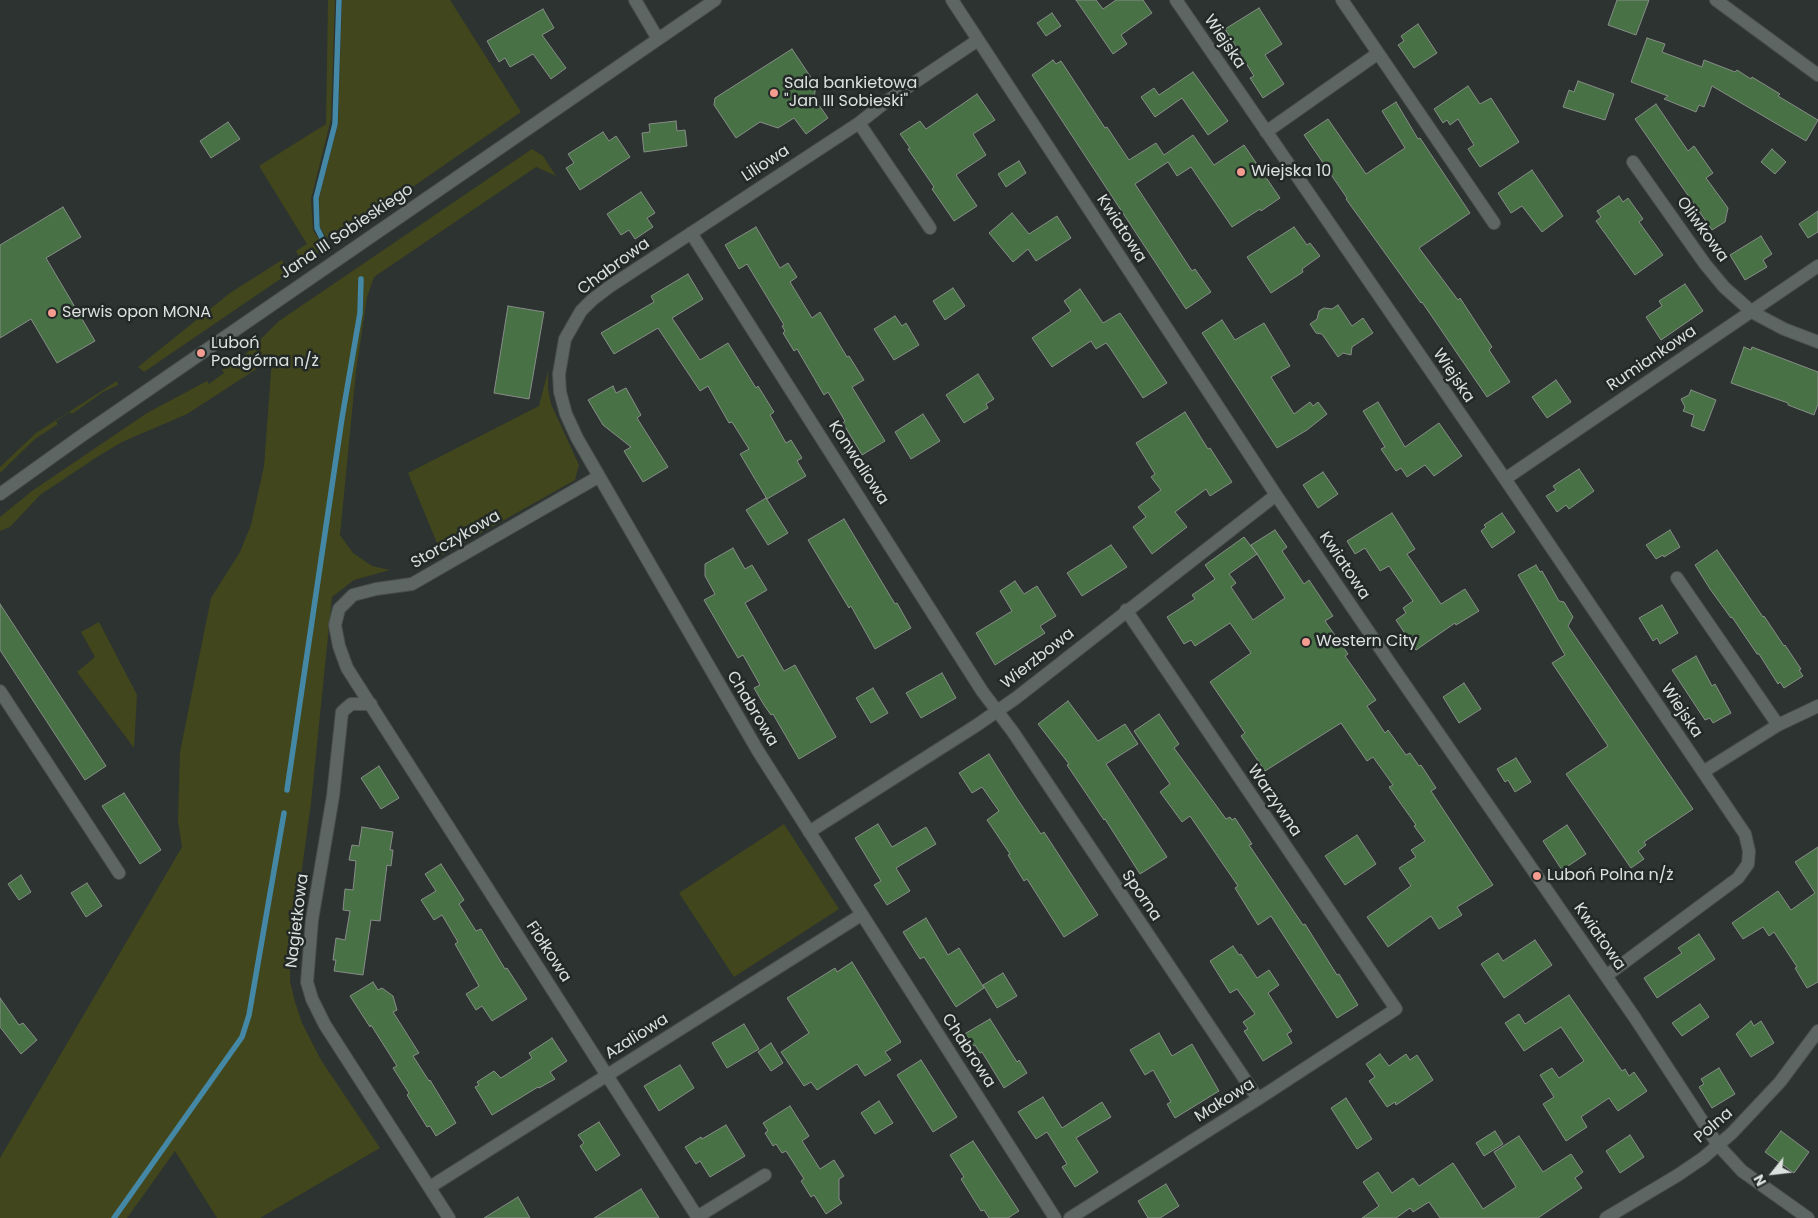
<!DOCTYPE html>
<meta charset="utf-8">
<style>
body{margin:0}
#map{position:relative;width:1818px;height:1218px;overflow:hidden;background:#2c3331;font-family:Poppins,sans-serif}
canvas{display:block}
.north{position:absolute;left:1748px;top:1148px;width:50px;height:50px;-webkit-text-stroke:4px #222927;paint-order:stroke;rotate:241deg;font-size:14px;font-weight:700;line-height:20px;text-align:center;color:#dce1df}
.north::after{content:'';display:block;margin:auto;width:18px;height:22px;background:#dce1df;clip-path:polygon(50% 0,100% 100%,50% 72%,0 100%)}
</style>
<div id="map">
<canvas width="1818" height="1218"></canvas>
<div class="north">N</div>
</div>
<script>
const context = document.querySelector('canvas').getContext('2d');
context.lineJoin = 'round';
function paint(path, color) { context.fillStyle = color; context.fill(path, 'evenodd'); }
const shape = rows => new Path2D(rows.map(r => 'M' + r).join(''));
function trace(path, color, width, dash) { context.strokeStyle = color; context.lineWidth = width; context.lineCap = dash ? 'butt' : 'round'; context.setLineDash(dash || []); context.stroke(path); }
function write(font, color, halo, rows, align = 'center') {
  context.font = font + ' Poppins,sans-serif'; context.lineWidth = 5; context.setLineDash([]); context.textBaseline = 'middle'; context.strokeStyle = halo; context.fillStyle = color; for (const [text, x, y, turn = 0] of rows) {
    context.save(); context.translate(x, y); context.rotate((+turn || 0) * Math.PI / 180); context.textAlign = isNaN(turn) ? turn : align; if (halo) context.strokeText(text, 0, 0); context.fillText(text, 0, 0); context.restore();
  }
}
const green = shape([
 [328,0,335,0,331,119,311,199,313,230,319,239,327,247,302,263,296,251,307,244,259,166,326,124],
 [342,0,450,0,521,112,333,242,325,236,320,227,319,198,338,124],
 [532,149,543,156,556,176,536,167,374,277,367,297,356,371,340,535,353,553,372,566,390,570,354,580,332,597,311,803,290,956,290,981,295,1002,302,1023,321,1060,380,1148,260,1218,217,1218,175,1151,127,1218,0,1218,0,1158,182,847,178,821,180,752,211,598,240,552,251,525,264,466,272,359,187,414,122,442,97,457,40,495,10,527,0,531,0,517,32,491,147,413,207,381,209,384,224,373,222,370,247,353,279,321],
 [282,260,289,273,144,372,138,367,230,293],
 [548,371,548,389,551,404,579,465,575,480,442,555,408,473,539,406],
 [117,381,118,385,103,392,72,414,70,412,56,421,58,424,35,439,0,473,0,467,36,433],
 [99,622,137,695,134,748,77,672,95,657,81,632],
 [784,824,839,909,734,977,679,893]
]);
const stream = shape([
 [322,238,317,228,316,198,335,124,339,0],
 [287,790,342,418,360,313,361,279],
 [114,1218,242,1037,249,1015,284,813]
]);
const building = shape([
 [1076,0,1096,0,1103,9,1116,0,1143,0,1152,13,1121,35,1127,44,1113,54,1076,0],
 [1617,0,1649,0,1636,35,1608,25,1617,0],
 [1259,8,1282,44,1265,55,1284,84,1263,98,1250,78,1254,76,1225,29,1259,8],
 [543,9,554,28,542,35,566,68,551,79,533,54,510,67,505,58,499,62,487,41,543,9],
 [1052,13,1061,26,1046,36,1037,23,1052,13],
 [1418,24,1437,53,1414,68,1398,45,1404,41,1401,36,1418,24],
 [1647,38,1665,44,1662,52,1702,67,1704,60,1735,72,1737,70,1751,79,1752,77,1780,94,1778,96,1818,120,1806,141,1712,86,1704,107,1699,105,1696,112,1664,99,1668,96,1631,82,1647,38],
 [792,49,816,85,814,98,828,118,806,134,794,118,778,128,760,122,736,138,714,105,715,98,792,49],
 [1053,60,1056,64,1061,61,1105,128,1107,127,1129,160,1156,143,1164,155,1193,135,1214,165,1244,145,1280,198,1261,211,1260,209,1232,227,1191,167,1177,176,1168,162,1135,184,1192,271,1195,269,1211,292,1186,309,1032,75,1053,60],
 [1193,72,1228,121,1208,135,1182,98,1155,117,1141,97,1154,88,1159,95,1193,72],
 [1578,81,1614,94,1605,120,1563,107,1569,90,1574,92,1578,81],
 [1468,86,1480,104,1491,98,1519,142,1480,167,1468,149,1474,145,1458,119,1450,125,1447,120,1443,123,1434,109,1468,86],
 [977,94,995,120,973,134,986,155,956,175,977,206,954,221,932,189,934,187,908,149,910,148,900,134,920,121,926,129,977,94],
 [1396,102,1418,139,1420,138,1470,213,1419,248,1458,300,1460,298,1492,347,1489,350,1510,382,1487,397,1422,302,1421,303,1346,199,1347,198,1304,135,1328,119,1366,174,1405,148,1382,111,1396,102],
 [1656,104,1688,151,1694,146,1713,173,1706,178,1728,208,1725,222,1712,230,1635,119,1656,104],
 [676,121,677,131,685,130,687,146,644,152,642,133,650,132,649,124,676,121],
 [228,122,240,139,211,158,200,141,228,122],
 [603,132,609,141,616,136,630,157,580,190,566,168,574,163,568,154,603,132],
 [1772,149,1786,162,1775,174,1761,162,1772,149],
 [1019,161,1026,173,1006,187,998,174,1019,161],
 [1532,170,1563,216,1542,232,1522,206,1511,213,1498,193,1532,170],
 [641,192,655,213,647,218,653,227,635,239,629,230,621,235,607,214,641,192],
 [1619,196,1623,202,1628,198,1643,219,1639,222,1663,255,1635,275,1596,221,1601,217,1597,211,1619,196],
 [63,207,81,237,46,258,95,341,57,363,31,319,0,338,0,245,63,207],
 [1818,211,1818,232,1808,238,1799,224,1818,211],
 [1012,213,1029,234,1057,216,1071,238,1036,261,1028,249,1013,262,989,233,1012,213],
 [756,227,780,268,788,263,797,277,790,282,812,318,820,312,847,357,849,356,864,380,852,387,885,441,862,455,843,423,845,421,828,392,824,395,797,349,794,351,783,333,785,331,782,326,784,325,747,264,739,269,725,245,756,227],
 [1294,227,1307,245,1310,243,1320,256,1302,269,1303,272,1271,293,1247,257,1294,227],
 [1761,236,1772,254,1763,260,1767,267,1745,280,1730,255,1761,236],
 [688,274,703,299,672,318,700,360,728,343,756,388,758,386,774,412,770,415,786,443,791,440,802,458,797,461,806,476,767,499,740,454,749,449,732,422,729,423,708,386,700,391,658,328,614,354,601,333,654,302,651,296,688,274],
 [1685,284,1703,311,1661,340,1646,317,1662,306,1659,301,1685,284],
 [953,288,965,306,945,320,933,301,953,288],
 [1080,289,1103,323,1120,313,1167,383,1143,398,1110,348,1106,343,1096,349,1091,341,1052,367,1032,338,1071,311,1064,301,1080,289],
 [1338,305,1352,326,1363,318,1373,333,1352,347,1351,355,1343,353,1338,357,1322,334,1316,333,1310,324,1317,319,1319,311,1324,308,1332,309,1338,305],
 [508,306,544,312,529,399,494,393,508,306],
 [895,316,902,326,906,323,919,345,894,360,874,329,895,316],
 [1222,320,1235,340,1264,323,1290,366,1271,377,1294,414,1310,402,1313,406,1318,402,1327,414,1307,430,1277,448,1202,333,1222,320],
 [1744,347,1751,350,1752,347,1818,372,1818,404,1814,415,1788,405,1788,403,1731,383,1744,347],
 [978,374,994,399,986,404,988,408,964,423,946,395,978,374],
 [1556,380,1571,402,1547,418,1532,397,1556,380],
 [613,386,616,393,626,388,641,415,637,418,668,467,643,482,624,451,631,447,603,425,588,400,613,386],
 [1691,390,1716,400,1704,431,1691,426,1694,415,1683,411,1685,407,1681,399,1689,395,1691,390],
 [1378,402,1405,447,1439,423,1462,456,1434,476,1425,465,1407,477,1401,468,1396,471,1381,449,1385,447,1363,411,1378,402],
 [1185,412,1208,449,1210,448,1232,482,1210,496,1206,489,1175,512,1187,527,1152,554,1133,527,1146,517,1138,507,1161,490,1151,477,1155,474,1136,443,1185,412],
 [923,414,940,441,911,459,895,432,923,414],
 [1579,469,1594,491,1569,509,1566,505,1557,512,1546,496,1556,490,1553,486,1579,469],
 [1323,472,1338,494,1318,508,1303,485,1323,472],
 [766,498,788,533,768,545,746,510,766,498],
 [1392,513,1415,549,1407,554,1441,604,1465,589,1479,611,1456,625,1455,623,1416,650,1396,620,1406,613,1403,608,1413,601,1389,566,1380,571,1365,548,1355,554,1347,541,1392,513],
 [1502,513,1515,532,1492,548,1481,531,1486,527,1484,525,1502,513],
 [844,519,895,604,897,603,911,628,875,649,851,606,849,608,808,540,844,519],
 [1275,530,1287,547,1282,551,1304,584,1309,580,1333,616,1325,621,1348,654,1345,656,1376,700,1367,706,1385,733,1388,730,1406,755,1410,753,1419,766,1421,765,1436,788,1431,791,1493,885,1457,907,1462,915,1439,929,1431,916,1388,947,1367,917,1411,886,1399,868,1416,857,1411,850,1425,841,1414,826,1416,825,1389,787,1393,785,1373,757,1367,761,1341,723,1265,771,1241,736,1245,733,1210,682,1251,653,1230,623,1195,646,1191,640,1184,644,1167,617,1195,599,1192,595,1215,579,1205,565,1244,537,1257,554,1251,545,1275,530],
 [1257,554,1285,598,1253,620,1231,587,1236,583,1229,574,1257,554],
 [1670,530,1680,547,1664,557,1663,555,1656,559,1646,545,1670,530],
 [1111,545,1127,567,1082,596,1067,573,1111,545],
 [733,548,745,569,752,565,767,590,745,603,784,671,795,665,836,737,799,759,773,714,771,715,764,705,754,688,760,685,743,655,738,658,704,600,715,594,705,576,705,564,733,548],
 [1717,550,1763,617,1764,616,1784,646,1785,645,1801,669,1799,670,1803,676,1784,688,1780,682,1778,684,1759,654,1757,654,1732,617,1731,618,1710,589,1695,565,1717,550],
 [1536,565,1540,572,1542,571,1559,601,1564,602,1573,617,1568,626,1693,809,1644,842,1646,845,1638,851,1644,859,1631,868,1566,774,1608,746,1552,663,1565,655,1518,575,1536,565],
 [1015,581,1024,594,1037,586,1056,616,1040,626,1045,633,995,665,976,633,1012,611,1000,591,1015,581],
 [0,604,106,766,85,780,0,650,0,604],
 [1662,605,1678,633,1660,644,1657,638,1653,641,1639,618,1662,605],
 [1696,656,1712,686,1715,684,1731,713,1713,723,1710,718,1705,720,1672,670,1696,656],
 [942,673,956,698,921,718,906,693,942,673],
 [1464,683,1481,709,1459,723,1443,697,1464,683],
 [873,688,888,713,871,723,856,698,873,688],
 [1068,701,1098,741,1125,724,1138,744,1106,764,1167,857,1140,874,1105,819,1104,820,1067,765,1069,764,1038,724,1068,701],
 [1159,714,1179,744,1174,748,1226,819,1230,817,1232,820,1235,818,1252,844,1249,845,1303,925,1305,924,1337,975,1339,974,1358,1005,1337,1018,1271,916,1258,925,1235,888,1238,886,1190,816,1182,822,1160,792,1170,784,1134,731,1159,714],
 [989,754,1016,797,1041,834,1044,832,1098,915,1064,937,1027,879,1024,881,1008,855,1010,854,987,820,999,811,982,787,972,793,959,773,989,754],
 [1516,758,1531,782,1515,792,1508,780,1505,782,1497,769,1516,758],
 [379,766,399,798,381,809,361,778,379,766],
 [124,793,161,850,140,864,102,806,124,793],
 [878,824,892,847,926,827,936,844,896,868,910,891,887,905,874,885,881,881,855,838,878,824],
 [1567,825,1586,854,1562,870,1543,841,1567,825],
 [362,827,393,832,390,850,393,850,391,866,387,865,380,921,371,920,363,975,334,971,336,960,333,960,336,938,345,940,350,911,343,910,345,889,353,890,356,861,349,860,352,845,359,846,362,827],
 [1357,835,1376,864,1345,885,1325,856,1357,835],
 [1818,847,1818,982,1807,988,1795,968,1797,967,1774,932,1769,936,1763,927,1743,939,1732,923,1778,891,1791,910,1815,893,1795,862,1818,847],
 [441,864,464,900,459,904,476,931,481,929,505,969,507,968,527,999,492,1021,482,1006,476,1010,466,994,479,986,455,944,458,942,442,915,434,920,421,900,436,891,425,874,441,864],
 [21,875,31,892,19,900,8,884,21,875],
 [87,883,102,906,86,917,71,893,87,883],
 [926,918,948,955,959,948,984,988,956,1007,924,957,920,959,903,932,926,918],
 [1699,934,1715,959,1657,998,1644,978,1682,953,1678,948,1699,934],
 [1535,940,1552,965,1504,998,1481,964,1498,953,1503,961,1535,940],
 [1233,946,1239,955,1241,954,1257,978,1269,970,1279,985,1268,993,1292,1031,1287,1034,1292,1043,1263,1061,1244,1031,1248,1029,1243,1022,1255,1014,1237,989,1230,993,1210,961,1233,946],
 [852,962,901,1042,885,1052,891,1060,865,1076,857,1064,817,1090,811,1082,804,1086,781,1052,809,1033,787,998,835,968,837,972,852,962],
 [1003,973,1017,996,997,1008,983,985,1003,973],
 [373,982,378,990,382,988,393,996,397,1010,393,1012,419,1053,413,1056,429,1081,430,1080,456,1123,436,1136,430,1126,427,1127,407,1095,409,1093,393,1068,397,1066,371,1025,370,1027,350,996,373,982],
 [1569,995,1622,1071,1625,1069,1629,1076,1634,1072,1647,1091,1618,1111,1609,1098,1581,1117,1587,1127,1566,1141,1543,1104,1554,1097,1540,1075,1552,1068,1559,1078,1584,1061,1561,1027,1524,1051,1505,1023,1519,1014,1525,1024,1569,995],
 [0,998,19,1025,23,1023,37,1040,21,1054,0,1027,0,998],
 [1700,1004,1709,1017,1682,1036,1672,1023,1700,1004],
 [990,1019,1017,1062,1019,1060,1027,1073,1004,1088,982,1052,980,1053,975,1045,969,1048,961,1036,990,1019],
 [1751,1021,1754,1026,1761,1021,1774,1043,1751,1057,1736,1034,1751,1021],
 [744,1024,759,1049,727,1068,712,1043,744,1024],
 [1159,1033,1172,1056,1192,1044,1219,1091,1175,1118,1167,1104,1171,1102,1153,1070,1145,1075,1130,1050,1159,1033],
 [552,1038,567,1061,550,1072,555,1079,539,1088,538,1087,492,1115,475,1087,479,1085,477,1082,494,1071,501,1078,532,1058,529,1053,552,1038],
 [771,1043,783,1063,771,1071,758,1052,771,1043],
 [1380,1054,1389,1066,1406,1054,1410,1060,1417,1055,1433,1080,1396,1105,1395,1102,1387,1107,1369,1081,1375,1077,1366,1064,1380,1054],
 [921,1060,957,1117,933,1132,897,1075,921,1060],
 [680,1065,694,1088,659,1111,644,1086,680,1065],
 [1719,1068,1735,1094,1712,1108,1699,1087,1704,1084,1701,1079,1719,1068],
 [1043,1097,1062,1128,1102,1102,1111,1117,1076,1138,1098,1172,1075,1187,1062,1167,1067,1164,1047,1132,1036,1139,1018,1112,1043,1097],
 [1346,1098,1372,1139,1357,1149,1331,1108,1346,1098],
 [879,1101,893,1123,875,1134,861,1113,879,1101],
 [790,1106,809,1136,802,1141,820,1169,834,1160,844,1176,839,1179,839,1199,842,1203,826,1214,814,1195,811,1197,801,1181,804,1179,786,1151,782,1153,776,1144,773,1146,765,1133,768,1131,763,1123,790,1106],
 [599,1122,620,1155,596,1171,580,1146,584,1143,578,1135,599,1122],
 [726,1125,745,1156,710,1177,700,1161,696,1164,685,1147,701,1137,702,1139,726,1125],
 [1495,1131,1503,1144,1484,1156,1476,1143,1495,1131],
 [1781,1131,1809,1152,1794,1173,1765,1152,1781,1131],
 [1630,1135,1644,1157,1620,1173,1606,1151,1630,1135],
 [1519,1136,1543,1172,1571,1154,1583,1172,1575,1178,1582,1188,1538,1218,1440,1218,1429,1202,1413,1212,1410,1208,1396,1218,1362,1218,1379,1206,1363,1182,1378,1172,1392,1193,1413,1178,1419,1186,1453,1163,1483,1209,1516,1187,1494,1152,1519,1136],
 [973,1141,1019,1211,1008,1218,989,1218,984,1210,981,1211,961,1179,964,1177,950,1155,973,1141],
 [1166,1184,1179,1206,1160,1218,1148,1218,1138,1201,1166,1184],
 [641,1189,659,1218,594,1218,641,1189],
 [518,1197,530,1218,484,1218,518,1197]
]);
const minor = shape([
 [635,0,658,39],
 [952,0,1276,495,1392,666,1635,1018,1718,1145,1742,1171,1808,1218],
 [1176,0,1505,479,1745,834,1749,851,1748,864,1738,878,1606,976],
 [1342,0,1494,223],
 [1716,0,1818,75],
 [859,123,609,287,592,300,581,311,565,339,559,374,560,392,566,414,577,438,758,751,1055,1218],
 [1266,132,1377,54],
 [1633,162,1705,264,1724,287,1752,312,1784,329,1818,342],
 [930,228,859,123,887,101,978,40],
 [691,233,982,691,1013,732,1258,1099],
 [598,477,412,584,376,589,353,595,339,609,335,625,339,646,347,668,698,1218],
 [1505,479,1818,266],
 [0,494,84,434,715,0],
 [1677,578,1778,725],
 [0,691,119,873],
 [371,704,351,704,342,712,333,796,312,920,307,982,312,999,325,1025,449,1218],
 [1703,772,1778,725,1818,706],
 [809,832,977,725,1016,698,1276,495],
 [430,1187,861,915],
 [697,1217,765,1175],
 [1070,1218,1258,1099,1396,1009,1126,610],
 [1606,1218,1678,1175,1703,1158,1732,1133,1780,1082,1818,1031]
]);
const markers = [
 [774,93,5,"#f59c91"],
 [1241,172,5,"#f59c91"],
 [52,313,5,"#f59c91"],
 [201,353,5,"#f59c91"],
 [1306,642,5,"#f59c91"],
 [1537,876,5,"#f59c91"]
];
const streetNames = [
 ["Wiejska",1224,42,56],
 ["Liliowa",766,164,-33],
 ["Kwiatowa",1121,229,57],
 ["Oliwkowa",1702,230,54],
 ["Jana III Sobieskiego",347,232,-34],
 ["Chabrowa",614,267,-36],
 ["Rumiankowa",1652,359,-34],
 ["Wiejska",1453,376,56],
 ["Konwaliowa",858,463,57],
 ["Storczykowa",456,540,-30],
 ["Kwiatowa",1344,566,56],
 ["Wierzbowa",1038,659,-38],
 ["Chabrowa",752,709,59],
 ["Wiejska",1681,711,56],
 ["Warzywna",1274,801,56],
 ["Sporna",1141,896,56],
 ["Nagietkowa",298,921,-83],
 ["Kwiatowa",1599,937,55],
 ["Fiołkowa",548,952,57],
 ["Azaliowa",637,1037,-32],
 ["Chabrowa",968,1051,57],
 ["Makowa",1225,1101,-32],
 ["Polna",1714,1126,-41]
];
const poiNames = [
 ["Sala bankietowa",784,84],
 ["\"Jan III Sobieski\"",784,102],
 ["Wiejska 10",1251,172],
 ["Serwis opon MONA",62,313],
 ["Luboń",211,344],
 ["Podgórna n/ż",211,362],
 ["Western City",1316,642],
 ["Luboń Polna n/ż",1547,876]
];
paint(green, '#42461c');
trace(stream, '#4488a6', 5.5);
paint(building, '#487146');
trace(building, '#878d87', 1);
trace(minor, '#484e4c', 14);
trace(minor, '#5e6663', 12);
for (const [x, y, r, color] of markers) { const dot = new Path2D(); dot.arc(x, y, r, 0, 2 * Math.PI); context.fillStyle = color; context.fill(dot); trace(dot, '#222927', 2); }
write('16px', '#dce1df', '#222927', streetNames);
write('16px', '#dce1df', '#222927', poiNames, 'left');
</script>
